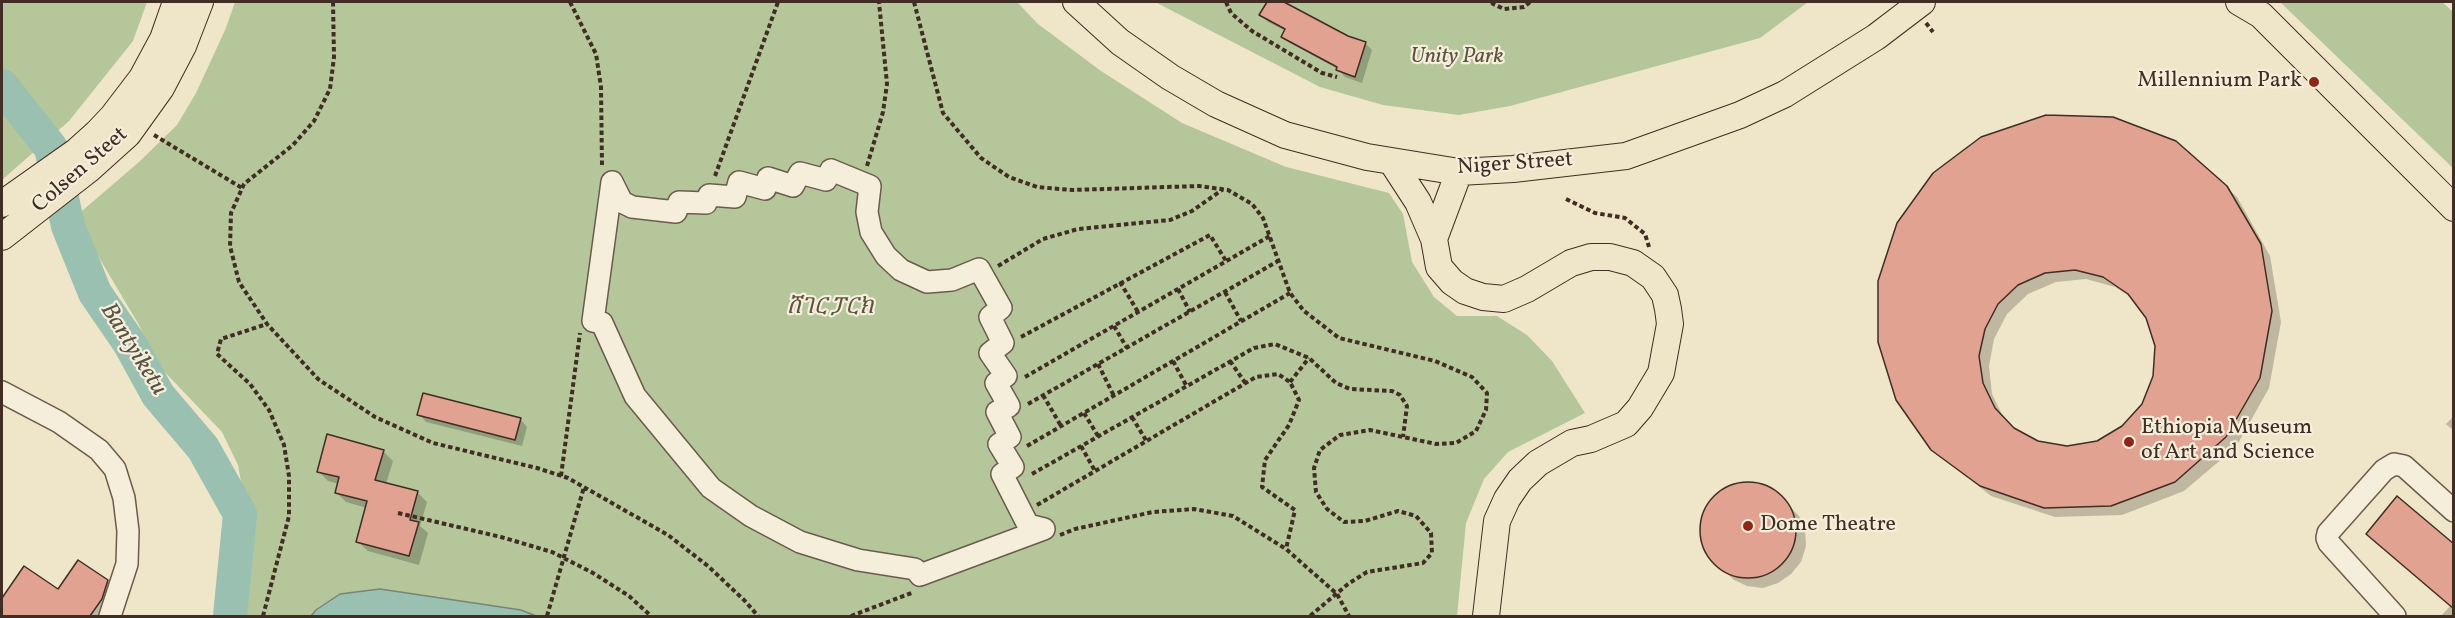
<!DOCTYPE html>
<meta charset="utf-8">
<style>
body{margin:0}
#map{position:relative;width:2455px;height:618px;overflow:hidden;background:#efe5c8;font-family:Vollkorn,serif}
canvas{display:block}
.frame{position:absolute;inset:0;border:3px solid #412d23;pointer-events:none}
</style>
<div id="map">
<canvas width="2455" height="618"></canvas>
<div class="frame"></div>
</div>
<script>
const context = document.querySelector('canvas').getContext('2d');
context.lineJoin = 'round';
function paint(path, color) { context.fillStyle = color; context.fill(path, 'evenodd'); }
const shape = rows => new Path2D(rows.map(r => 'M' + r).join(''));
function trace(path, color, width, dash) { context.strokeStyle = color; context.lineWidth = width; context.lineCap = dash ? 'butt' : 'round'; context.setLineDash(dash || []); context.stroke(path); }
function write(font, color, halo, rows, align = 'center') {
  context.font = font + ' Vollkorn,"Noto Serif Ethiopic",serif'; context.lineWidth = 4.5; context.setLineDash([]); context.textBaseline = 'middle'; context.strokeStyle = halo; context.fillStyle = color; for (const [text, x, y, turn = 0] of rows) {
    context.save(); context.translate(x, y); context.rotate((+turn || 0) * Math.PI / 180); context.textAlign = isNaN(turn) ? turn : align; if (halo) context.strokeText(text, 0, 0); context.fillText(text, 0, 0); context.restore();
  }
}
const green = shape([
 [2,2,147,2,133,41,69,121,2,180],
 [235,2,1017,2,1038,24,1101,71,1182,123,1286,167,1389,193,1403,214,1412,262,1434,297,1457,316,1497,316,1527,335,1552,361,1585,413,1508,452,1484,479,1466,523,1457,616,237,616,247,560,243,493,238,465,222,432,158,365,139,325,75,217,139,162,177,125,196,93,226,28],
 [1155,2,1808,2,1760,38,1510,106,1459,115,1383,105,1320,87],
 [2280,2,2442,2,2453,12,2453,168]
]);
const water = shape([
 [380,589,521,610,536,616,311,616,316,610,340,594,380,589]
]);
const shadow = shape([
 [1269,2,1281,2,1348,38,1366,44,1372,50,1362,83,1345,77,1338,69,1290,43,1283,36,1286,31,1268,22,1261,15],
 [2226,187,2237,197,2270,256,2281,322,2269,388,2236,447,2184,491,2122,515,2055,517,1991,496,1932,449,1880,342],
 [2086,279,2115,287,2135,300,2148,317,2156,346,2155,376,2144,404,2123,427,2097,442,2067,448,2037,442,2014,429,2004,419,1992,394,1989,366,1994,339,2007,314,2028,294,2056,282],
 [419,414,520,419,527,427,522,446,426,422],
 [2454,416,2454,431,2446,424],
 [383,451,393,461,386,484,417,492,427,502,420,526,428,533,419,565,368,551,358,542,367,508,346,502,336,492,339,484,328,481,318,471],
 [1748,483,1763,486,1777,493,1799,516,1805,530,1806,546,1801,562,1791,574,1778,583,1763,588,1747,586,1734,580,1712,560,1705,548,1702,533,1703,519,1709,506,1718,494,1732,486],
 [2454,546,2454,616,2441,616,2450,606],
 [24,568,59,592,107,581,116,590,105,616,5,616,2,613,2,601]
]);
const river = shape([
 [2,86,51,148,68,226,95,293,130,344,158,395,203,448,240,514,230,616]
]);
const building = shape([
 [1267,2,1284,2,1348,36,1366,42,1355,77,1336,70,1337,67,1281,37,1285,29,1259,15,1267,2],
 [2046,115,2113,117,2176,141,2227,186,2261,244,2272,311,2260,378,2226,437,2175,482,2111,506,2044,508,1980,486,1931,450,1896,400,1878,342,1878,281,1897,223,1933,173,1981,137,2046,115],
 [2075,270,2103,277,2128,294,2146,318,2155,346,2153,376,2142,404,2122,426,2097,441,2067,446,2038,441,2014,428,1995,408,1983,383,1979,356,1985,329,1998,304,2018,285,2045,273,2075,270],
 [423,393,521,418,515,440,417,415,423,393],
 [327,434,384,450,375,480,418,491,410,520,419,522,409,556,356,542,367,501,335,493,339,477,317,472,327,434],
 '1700 530a48 48 0 1 1 96 0a48 48 0 1 1-96 0Z',
 [2397,496,2454,544,2454,609,2366,534,2397,496],
 [78,560,108,580,102,599,90,616,2,616,2,598,24,566,58,589,78,560]
]);
const path = shape([
 [333,2,334,57,330,89,314,121,293,145,244,184,231,213,230,246,239,282,267,324,318,379,375,417,433,443,537,468,568,478,668,535,708,566,745,601,758,616],
 [570,2,596,54,601,87,602,165],
 [914,2,943,113,981,158,1009,177,1037,187,1072,190,1199,186,1228,190,1252,204,1263,218,1290,293,1304,311,1339,338,1435,361,1472,377,1487,393,1486,410,1476,431,1456,443,1436,444,1370,430,1340,435,1320,450,1314,468,1316,492,1327,509,1344,522,1365,521,1398,511,1416,516,1431,533,1432,553,1423,563,1367,572,1348,584,1310,616],
 [1226,2,1231,13,1252,31,1322,73,1337,77],
 [1492,2,1493,4,1504,9,1524,7,1530,2],
 [1926,23,1933,32],
 [154,135,242,188],
 [867,166,883,112,887,84,879,2],
 [715,176,778,2],
 [1566,199,1595,213,1625,218,1645,234,1649,247],
 [998,266,1043,239,1078,229,1170,220,1192,211,1222,190],
 [1120,282,1138,312],
 [1178,289,1190,312],
 [1225,292,1241,321],
 [1114,326,1127,348],
 [1021,337,1210,235,1226,261],
 [1173,361,1186,385],
 [1230,361,1246,384],
 [1098,364,1114,396],
 [1025,377,1270,236],
 [1290,382,1309,358],
 [1043,395,1061,426],
 [1028,404,1280,260],
 [1084,413,1098,436],
 [1132,417,1147,442],
 [1027,446,1290,293],
 [1081,446,1095,471],
 [1032,474,1254,348,1275,344,1309,358,1336,383,1350,389,1392,391,1400,395,1407,406,1403,437],
 [561,476,580,333],
 [1037,505,1256,377,1278,374,1290,382,1299,400,1289,425,1265,460,1262,487,1295,510,1286,549],
 [398,513,501,537,552,552,593,573,629,596,651,616],
 [1060,535,1075,529,1153,512,1194,509,1233,516,1286,549,1337,594,1349,616],
 [263,616,289,516,289,476,284,445,269,410,250,384,217,354,221,339,267,324],
 [547,616,584,487],
 [851,616,914,592]
]);
const minor = shape([
 [831,170,870,186,867,212,871,232,886,256,901,270,927,282,952,280,979,269,1001,308,990,317,1003,343,990,353,1006,376,996,383,1009,406,997,412,1010,437,999,444,1013,467,1002,474,1028,525,1044,529,920,575,915,569,858,560,800,542,751,516,711,488,635,396,602,323,593,321,612,182,622,202,632,207,676,212,679,202,706,203,709,195,735,197,739,182,765,189,768,178,793,186,800,173,826,180,831,170],
 [2,392,59,422,99,450,115,469,124,498,128,531,127,564,110,616],
 [2395,616,2329,543,2327,538,2328,533,2384,470,2394,464,2404,466,2454,511]
]);
const major = shape([
 [1076,2,1120,42,1170,77,1216,104,1285,135,1367,157,1459,172,1513,169,1626,156,1740,115,1785,94,1876,37,1922,2],
 [2239,2,2261,15,2454,208],
 [1392,162,1418,202,1434,239,1439,267,1452,282,1465,291,1483,297,1504,299,1527,289,1571,263,1591,257,1610,257,1633,263,1653,277,1665,295,1668,309,1670,324,1661,373,1640,408,1626,424,1591,439,1572,443,1538,463,1520,480,1507,499,1497,521,1486,616],
 [2,204,77,151,97,133,113,116,142,78,163,39,176,2],
 [2,237,88,170,128,134,161,88,183,46,200,2],
 [1434,239,1459,172]
]);
const markers = [
 [2314,82,6,"#8f2418"],
 [2129,442,6,"#8f2418"],
 [1748,526,6,"#8f2418"]
];
const parkNames = [
 ["Unity Park",1457,58],
 ["ሸገር ፓርክ",830,309]
];
const poiNames = [
 ["Millennium Park",2302,82,"right"],
 ["Ethiopia Museum",2141,429],
 ["of Art and Science",2141,454],
 ["Dome Theatre",1760,526]
];
const streetNames = [
 ["Niger Street",1515,165,-4],
 ["Colsen Steet",81,171,-41]
];
const waterNames = [
 ["Bantyiketu",132,350,58]
];
paint(green, '#b4c69a');
paint(water, '#9ac0b1');
trace(water, '#768578', 1.5);
paint(shadow, '#0003');
trace(river, '#9ac0b1', 34);
paint(building, '#e1a292');
trace(building, '#412d23', 1.5);
trace(minor, '#6c5b4c', 24);
trace(major, '#412d23', 28);
trace(path, '#412d23', 4, [4.5, 3]);
trace(minor, '#f5eedb', 21);
trace(major, '#efe5c8', 26);
for (const [x, y, r, color] of markers) { const dot = new Path2D(); dot.arc(x, y, r, 0, 2 * Math.PI); context.fillStyle = color; context.fill(dot); trace(dot, '#f5eedb', 2); }
write('italic 22px', '#5e5341', '#f5eedb', parkNames);
write('22px', '#412d23', '#f5eedb', poiNames, 'left');
write('22px', '#412d23', '#f5eedb', streetNames);
write('italic 24px', '#575246', '#f5eedb', waterNames);
</script>
